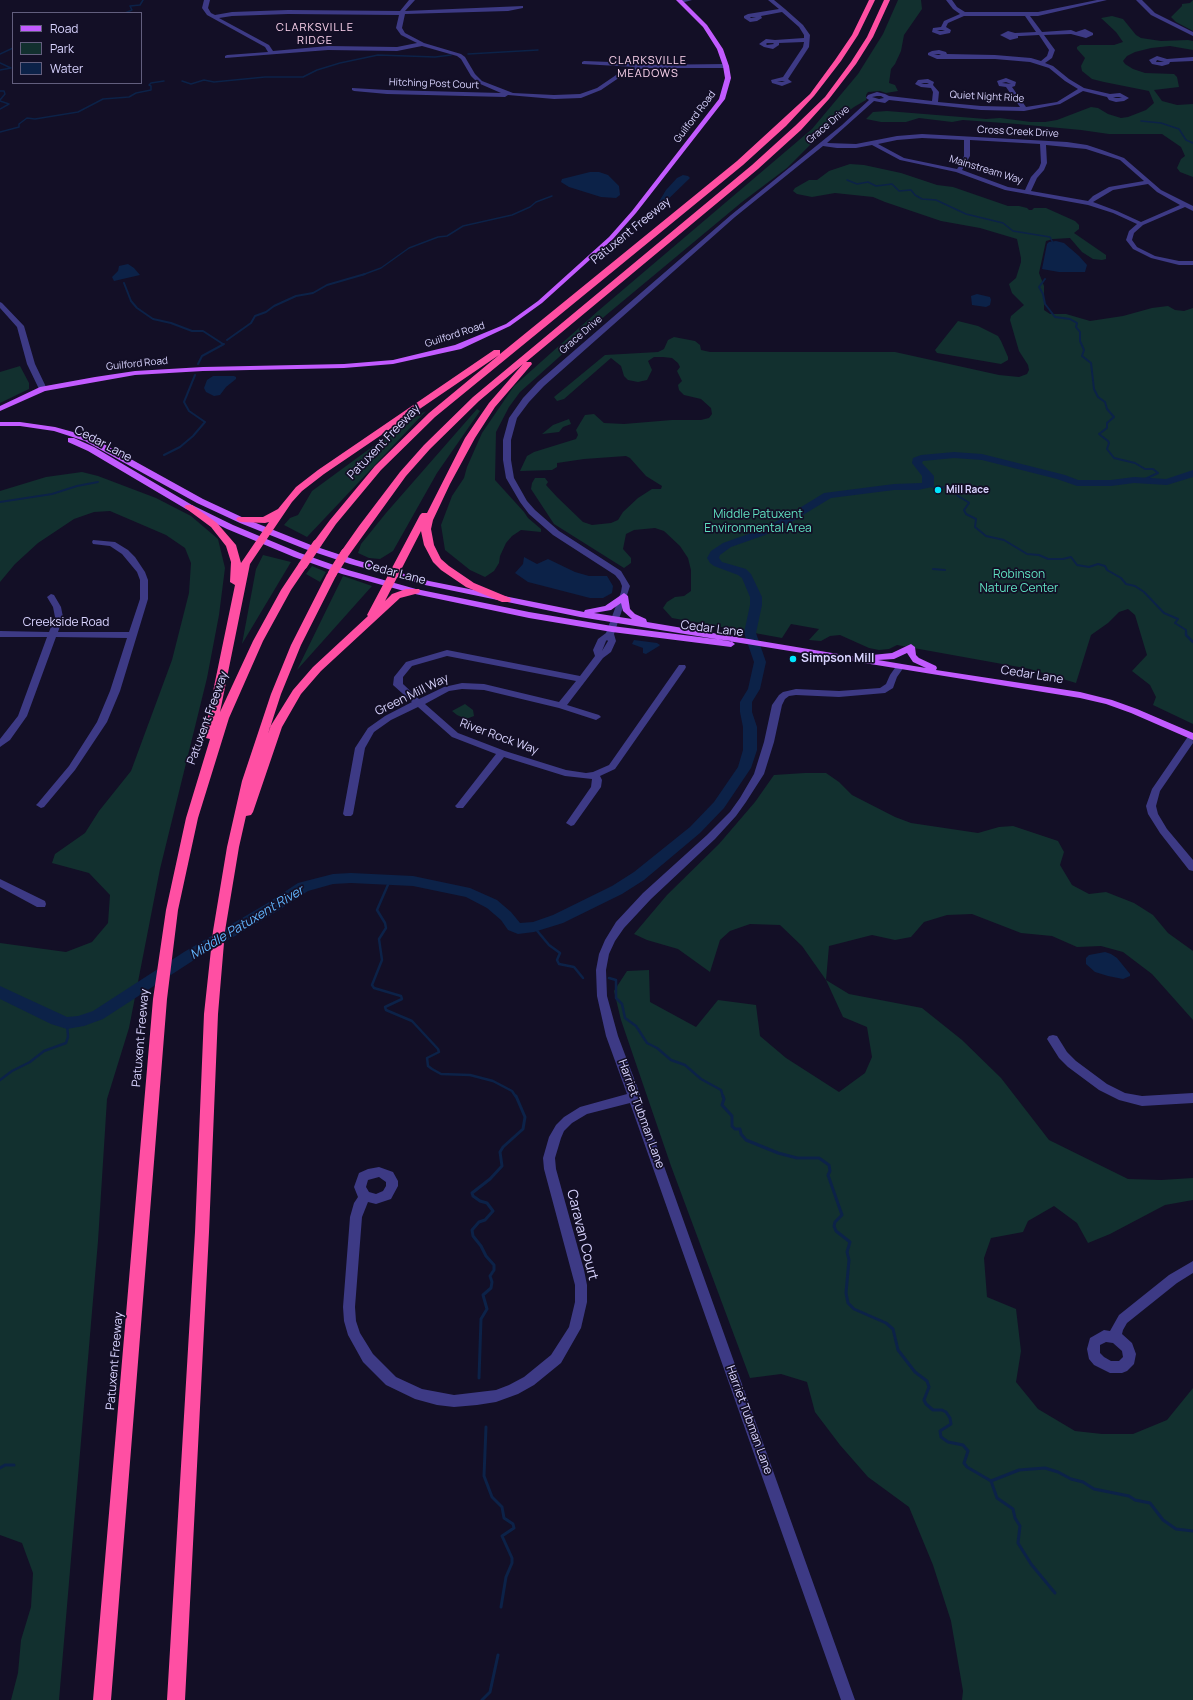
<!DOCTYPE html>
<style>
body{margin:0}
#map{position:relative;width:1193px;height:1700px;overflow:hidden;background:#130f26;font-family:Manrope,sans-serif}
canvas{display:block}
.legend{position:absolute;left:12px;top:12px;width:130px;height:72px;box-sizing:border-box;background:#130f26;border:1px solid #625e7d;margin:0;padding:5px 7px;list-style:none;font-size:12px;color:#d9d4ff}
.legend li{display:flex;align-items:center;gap:8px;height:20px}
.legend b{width:20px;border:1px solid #625e7d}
</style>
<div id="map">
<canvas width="1193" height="1700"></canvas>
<ul class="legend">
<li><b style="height:5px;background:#c25bff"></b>Road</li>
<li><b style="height:11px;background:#12302f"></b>Park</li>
<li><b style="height:11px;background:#0c2248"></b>Water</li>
</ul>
</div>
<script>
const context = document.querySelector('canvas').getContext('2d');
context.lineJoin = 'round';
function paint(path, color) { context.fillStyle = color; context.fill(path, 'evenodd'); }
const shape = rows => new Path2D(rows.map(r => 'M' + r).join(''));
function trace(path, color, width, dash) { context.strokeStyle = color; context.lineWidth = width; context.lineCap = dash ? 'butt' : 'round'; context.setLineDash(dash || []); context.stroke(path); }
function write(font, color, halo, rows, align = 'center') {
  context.font = font + ' Manrope,sans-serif'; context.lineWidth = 3.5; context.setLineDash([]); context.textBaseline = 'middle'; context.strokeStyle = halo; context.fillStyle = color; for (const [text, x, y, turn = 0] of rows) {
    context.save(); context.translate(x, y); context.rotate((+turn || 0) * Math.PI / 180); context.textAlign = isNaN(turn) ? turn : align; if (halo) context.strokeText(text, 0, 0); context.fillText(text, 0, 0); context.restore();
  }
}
const green = shape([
 [898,0,921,0,922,9,904,35,901,51,895,64,891,69,889,83,895,85,898,91,886,93,880,91,868,92,866,95,866,100,854,107,828,127,787,168,742,202,605,316,520,392,509,407,496,432,495,480,524,512,528,518,541,529,541,532,521,530,512,536,506,543,500,556,499,563,494,571,485,577,470,570,445,550,441,525,452,496,464,478,467,467,482,433,514,386,598,311,812,129,858,74,883,34],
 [1193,0,1193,31,1176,22,1171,17,1182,6,1182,4,1190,3],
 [1112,16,1123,19,1136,35,1141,38,1161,41,1188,40,1193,41,1193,50,1170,46,1151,48,1135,52,1127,56,1123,61,1125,64,1133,69,1145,73,1174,74,1177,77,1179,87,1154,90,1162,101,1177,105,1193,104,1193,177,1180,172,1177,168,1181,159,1185,156,1181,147,1162,134,1109,134,1081,130,1017,124,963,120,952,122,919,118,906,122,881,122,866,119,873,112,887,111,986,119,1000,118,1031,122,1045,122,1057,120,1091,107,1098,108,1108,114,1121,118,1128,117,1146,110,1154,103,1149,91,1104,82,1092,79,1082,71,1081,66,1085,58,1077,49,1077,47,1080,45,1114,45,1123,42,1116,32,1101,18],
 [850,164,864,165,901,173,937,185,953,187,1008,206,1019,206,1027,208,1029,210,1032,210,1034,208,1046,208,1075,221,1079,225,1079,229,1074,233,1106,255,1106,259,1102,260,1093,259,1082,252,1070,238,1053,239,1046,241,1039,273,1044,286,1044,310,1050,314,1066,314,1090,321,1123,316,1152,308,1168,306,1175,310,1184,311,1193,308,1193,724,1153,705,1156,697,1150,685,1132,671,1147,655,1135,615,1128,609,1119,612,1108,623,1091,635,1076,683,1030,669,897,645,889,649,879,650,869,648,840,635,830,636,821,641,809,640,819,629,791,624,782,638,672,618,663,608,667,602,675,597,684,596,691,591,691,570,688,558,680,546,664,531,655,528,634,530,626,534,623,549,631,558,631,563,624,568,554,524,531,489,532,483,535,478,545,478,548,482,546,485,557,497,583,522,592,525,611,523,618,520,623,512,638,498,652,489,661,489,662,486,646,476,630,458,626,456,584,459,557,463,557,467,552,470,520,471,527,456,534,452,576,439,578,435,576,430,585,415,594,414,604,423,624,424,672,420,701,420,709,418,712,414,711,408,701,399,684,395,679,390,678,385,682,381,677,371,680,367,678,363,672,358,663,357,654,357,648,361,652,370,647,380,638,382,628,380,624,376,621,366,611,358,564,399,557,401,554,397,605,355,658,352,664,349,668,340,674,337,695,341,700,345,701,350,710,352,895,352,999,375,1019,377,1027,374,1029,370,1028,365,1019,351,1010,320,1011,316,1024,305,1012,293,1009,284,1016,278,1021,262,1021,258,1017,239,980,228,941,221,885,202,873,197,835,193,812,197,797,194,793,191,795,188,809,180,817,180,829,171],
 [958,321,978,326,998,336,1001,341,1008,357,1008,360,1001,364,937,353,935,350],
 [20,366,29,383,29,389,0,403,0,372],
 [477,409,480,411,437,473,393,551,380,559,369,558,358,553,361,544,386,513],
 [426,411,307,537,284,525,290,518,298,515,312,491,402,425],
 [569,419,571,424,563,427,559,432,542,434,553,425],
 [82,472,98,476,156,498,191,516,218,539,225,568,219,615,207,678,160,869,129,1028,107,1099,98,1241,59,1700,11,1700,18,1673,21,1640,31,1607,33,1573,22,1543,0,1535,0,943,66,952,92,942,108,923,110,895,89,873,52,863,55,854,85,833,99,811,131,771,172,660,189,593,191,563,185,548,166,535,110,511,94,512,74,519,38,543,15,564,0,582,0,491,46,477],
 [263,555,291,562,242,644,256,569],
 [312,566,326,572,320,582,306,574],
 [343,576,372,586,297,670],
 [465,704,473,710,474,716,466,719,457,715,452,711],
 [805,773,826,773,839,782,852,795,895,817,911,823,978,833,999,827,1013,826,1058,841,1064,852,1060,865,1072,885,1089,894,1106,892,1134,903,1153,915,1168,933,1193,951,1193,1020,1152,974,1123,952,1101,946,1077,947,1052,936,1021,933,972,914,947,915,924,922,911,937,895,940,872,935,829,946,826,980,802,946,780,925,750,924,730,931,720,940,710,972,678,949,647,940,634,934,667,895,719,844,755,802,774,775],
 [649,970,650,1002,696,1027,718,1000,756,1005,760,1036,786,1058,839,1092,865,1073,872,1057,867,1027,843,1017,826,980,849,994,922,1008,962,1040,1001,1078,1049,1140,1128,1179,1161,1180,1193,1178,1193,1200,1165,1205,1110,1234,1088,1243,1077,1223,1054,1206,1028,1221,1023,1232,991,1238,984,1258,987,1297,1016,1309,1021,1351,1016,1382,1038,1409,1075,1431,1102,1434,1133,1434,1167,1420,1193,1388,1193,1700,962,1700,963,1691,951,1621,933,1565,909,1507,868,1477,840,1445,815,1412,807,1382,781,1374,750,1378,671,1166,621,1020,614,991,627,971]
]);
const water = shape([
 [590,172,599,172,608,175,619,186,620,195,616,198,601,197,569,187,561,182,562,179],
 [683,175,688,176,690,178,658,209,654,210,666,190,677,178],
 [1056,241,1064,243,1079,256,1087,265,1085,272,1059,272,1042,269,1047,244,1049,242],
 [128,264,134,268,140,275,114,281,112,277,118,271,119,266],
 [977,294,990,297,991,300,990,305,986,307,972,305,971,296],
 [213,376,234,376,236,377,236,379,226,387,220,395,214,396,206,392,204,388,207,380],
 [524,557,537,564,548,559,575,572,589,576,607,576,613,586,612,593,603,598,590,598,528,582,515,573,523,564],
 [634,640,657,643,660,645,659,646,646,654,643,653,643,648,632,644],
 [1105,952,1111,954,1117,958,1130,974,1130,976,1123,979,1108,976,1095,972,1086,964,1086,958,1089,955]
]);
const streamFar3 = shape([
 [125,13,132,10,130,6,140,5,143,0],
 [0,54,13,48],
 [468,54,538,50],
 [0,63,11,68,0,70],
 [182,81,191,84,204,80,214,82,265,77,303,77,317,70,340,63,378,55,435,57,451,55],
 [0,91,4,91,5,94,0,100],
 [0,101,9,104,0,109],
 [1141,121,1161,123,1179,129,1186,140,1193,143],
 [0,132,19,127,19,124,27,118,35,119,78,112,103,99,129,97,136,93,151,90,151,86,149,85,151,83,164,81],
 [847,180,857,184,868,182,876,186,892,184,899,191,911,190,915,195,922,199,936,200,966,214,1003,223,1013,231,1050,237,1053,243],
 [362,275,381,268,409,248,438,237,447,236,463,226,512,215,530,207,536,202,552,196]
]);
const streamFar2 = shape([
 [1045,279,1039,287,1043,294,1045,304,1055,317,1070,319,1077,323,1076,327,1080,332,1080,341,1084,350,1082,356,1091,363,1094,389,1098,397,1105,402,1107,409,1114,417,1107,423,1107,428,1099,434,1108,441,1109,443,1107,449,1114,458,1135,463,1145,469,1153,469,1158,473,1143,480],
 [124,283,131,301,137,308,153,319,171,323,192,331,203,331,223,344],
 [227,340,251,323,255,316,266,312,274,306,296,296,313,293,327,285,365,274],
 [198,364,202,356,224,344],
 [164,455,180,447,193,436,205,422,189,411,184,402,195,375],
 [928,485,936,488,949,487,953,489,958,496,968,502,969,503,964,510,966,514,976,519,975,527,986,536,1004,540,1027,554,1039,555,1048,559,1063,559,1071,557,1077,565,1089,567,1098,564,1105,566,1107,570,1121,578,1126,584,1135,586,1144,592,1164,613,1178,619,1175,623,1186,630,1186,633],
 [0,502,52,494,77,486,98,482],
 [933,569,945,570]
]);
const streamFar1 = shape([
 [1186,632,1186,635,1193,642],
 [390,880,377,910,385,923,386,928,379,939,382,960,372,985,374,988,401,996,402,999,385,1007,386,1010,412,1021,438,1049,439,1052,427,1058,428,1066,432,1069,441,1074,470,1075,493,1081,512,1091,516,1097],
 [534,927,549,945,560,953,557,960,559,964,574,967,583,978],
 [609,978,616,980,616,998,622,1004,625,1018,636,1026,647,1043,657,1048,671,1060,685,1065,701,1079,721,1090,723,1097],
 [0,1080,12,1071,30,1062,44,1051,66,1043,68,1037,67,1023]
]);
const stream = shape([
 [723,1096,724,1099,722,1105,732,1116,732,1126,735,1129,740,1129,741,1134,746,1140,778,1153,797,1158,819,1158,829,1165,830,1171,828,1175,842,1215,835,1222,834,1226,836,1231,850,1242,847,1252,849,1260,846,1293,848,1303,854,1309,886,1323,893,1329,898,1350,915,1372,927,1381,929,1387,924,1400,926,1404,933,1410,942,1410,946,1412,950,1418,951,1424,940,1431,941,1437,948,1442,963,1445,968,1451,964,1463,967,1467,991,1481,997,1498,1013,1509,1015,1518,1020,1526,1018,1543,1031,1564,1055,1593],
 [479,1378,481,1319,487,1309,483,1295,491,1288,492,1282,490,1276,494,1270,494,1265,486,1256,481,1246,473,1236,472,1230,479,1222,485,1220,493,1211,487,1203,480,1201,473,1196,472,1193,490,1179,502,1166,500,1152,503,1147,523,1129,525,1117,516,1096],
 [486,1427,484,1476,492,1497,502,1507,504,1518,513,1524,514,1528,502,1536,512,1558,512,1563,506,1577,501,1607],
 [0,1468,5,1465,14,1465],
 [991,1481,1019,1470,1045,1468,1058,1472,1071,1479,1083,1482,1094,1489,1129,1496,1135,1500,1150,1503,1163,1520,1176,1529,1193,1531],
 [482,1700,490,1692,498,1655]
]);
const river = shape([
 [954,452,982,454,1065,475,1078,480,1111,480,1134,477,1166,479,1193,470,1193,477,1167,485,1134,483,1111,486,1077,486,1057,479,982,460,954,458,923,461,922,463,934,476,934,485,932,487,918,490,894,490,831,498,793,521,765,535,731,547,720,555,719,558,722,562,746,569,751,574,762,597,762,605,756,633,766,662,760,689,752,702,752,712,757,727,757,750,751,768,724,808,700,833,644,880,622,894,563,923,534,932,518,934,508,930,501,920,487,908,466,897,413,886,351,883,333,884,308,891,276,912,194,960,103,1019,84,1026,67,1029,51,1024,0,999,0,986,67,1017,78,1016,93,1011,184,952,266,904,298,883,333,874,351,873,413,876,470,888,497,900,511,912,520,923,533,922,553,915,612,886,634,872,690,827,714,802,738,767,743,750,743,727,740,712,740,702,748,689,754,662,744,633,750,605,750,597,742,578,738,575,714,566,710,563,707,558,711,551,723,543,757,531,785,517,824,493,894,484,922,483,922,476,912,463,913,458,921,455,954,452]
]);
const minor = shape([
 [204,0,210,0,208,8,211,13,215,15,232,12,288,10,400,11,409,0,415,0,405,11,523,6,523,8,508,11,405,14,402,28,405,33,424,43,461,54,465,57,475,74,482,81,513,93,554,95,580,94,597,88,622,71,636,67,582,64,582,62,584,61,638,63,641,65,726,64,729,66,726,68,644,68,626,73,601,90,581,98,554,99,508,95,505,97,387,94,354,91,352,90,352,88,387,90,501,93,478,83,471,76,461,59,457,56,422,46,397,51,328,50,225,58,225,56,227,55,268,52,265,47,207,15,202,8,204,0],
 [288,14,399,15,396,28,401,35,417,43,397,47,328,46,273,51,269,45,219,18,232,16,288,14],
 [679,0,692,0,681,3,679,2,679,0],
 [768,0,774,0,785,9,803,25,810,35,809,47,788,79,792,82,782,86,772,83,771,80,783,77,803,47,804,42,779,43,779,45,773,49,764,47,759,44,766,39,775,40,804,38,804,35,799,27,782,12,761,16,762,18,757,21,750,22,744,18,744,16,748,14,779,9,768,0],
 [750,17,756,17,751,18,750,17],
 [767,43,773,43,774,44,767,45,766,44,767,43],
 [777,81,785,81,782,82,777,81],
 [946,0,952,0,957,7,965,12,1038,12,1097,0,1107,0,1038,16,1030,16,1042,32,1071,30,1076,32,1085,29,1093,33,1093,35,1086,38,1071,34,1044,35,1055,50,1052,58,1045,63,1053,66,1069,79,1084,88,1110,94,1120,93,1129,98,1124,101,1116,102,1109,100,1107,97,1083,91,1060,104,1024,111,981,110,889,100,885,103,874,101,827,143,856,144,897,136,922,134,1067,142,1087,145,1102,150,1124,158,1161,190,1193,206,1193,211,1185,207,1143,225,1134,233,1132,240,1137,247,1155,256,1179,261,1193,261,1193,265,1179,265,1151,258,1133,249,1126,240,1129,231,1137,224,1113,213,1088,205,1005,190,956,172,900,160,872,145,856,148,837,148,823,146,735,217,544,386,529,402,517,418,511,440,511,460,514,478,527,501,535,510,559,531,621,571,630,586,614,634,616,641,611,652,603,658,567,705,599,715,601,717,596,720,559,708,484,690,462,689,449,691,425,704,458,733,505,751,566,770,586,773,593,772,609,765,679,665,685,665,686,667,685,669,615,769,600,776,602,780,601,787,574,825,571,826,566,823,591,787,592,779,565,776,504,757,463,808,457,808,455,806,457,804,496,754,452,737,418,707,391,720,374,732,365,748,353,814,351,816,345,816,343,814,355,748,368,728,385,716,412,702,393,685,394,677,406,662,447,650,580,676,595,656,593,650,598,639,606,633,621,592,622,586,620,581,615,575,553,535,529,514,520,502,506,478,503,460,503,440,509,418,523,398,538,382,731,215,842,125,869,100,866,98,868,95,877,92,885,94,889,96,932,101,933,92,931,88,921,87,915,84,918,80,928,79,934,82,933,85,939,92,938,102,981,106,1020,107,1006,87,999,86,997,81,1006,78,1016,82,1015,86,1012,87,1026,107,1057,102,1078,89,1065,81,1049,68,1030,62,995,59,937,59,928,55,928,53,932,51,939,50,946,52,947,54,995,55,1031,58,1041,61,1047,56,1049,50,1039,35,1021,36,1018,36,1018,38,1010,40,1000,35,1008,31,1015,33,1036,32,1025,16,964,16,948,23,946,27,951,30,950,33,940,35,932,32,933,28,941,27,944,21,960,14,953,9,946,0],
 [937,30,942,30,945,31,940,31,937,30],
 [934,54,939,54,941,55,938,55,934,54],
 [1006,82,1011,84,1002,83,1006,82],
 [921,83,927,83,929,84,924,84,921,83],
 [877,96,881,96,884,98,879,99,872,97,877,96],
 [1113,97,1119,97,1122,98,1116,98,1113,97],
 [922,138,964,140,964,156,960,165,957,169,904,158,878,144,897,140,922,138],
 [970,140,1040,144,1041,163,1039,168,1031,177,1025,190,1008,187,962,170,970,156,970,140],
 [1046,145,1086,149,1120,160,1144,181,1109,187,1093,196,1088,201,1031,191,1037,178,1044,170,1047,163,1046,145],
 [1148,184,1157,192,1180,205,1141,222,1117,211,1093,202,1113,190,1148,184],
 [607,640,608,641,602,651,606,641,607,640],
 [447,656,576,681,559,702,484,684,462,683,444,687,419,699,403,684,403,677,412,666,447,656],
 [1136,0,1142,0,1155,13,1193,32,1193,36,1151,15,1136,0],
 [1157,56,1167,59,1193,57,1193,61,1170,62,1169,64,1162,66,1152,64,1149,60,1157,56],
 [1157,60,1164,62,1156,62,1157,60],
 [0,302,2,303,24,326,35,364,47,389,46,391,40,391,39,389,27,364,17,327,0,308,0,302],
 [93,540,115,542,128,550,135,557,145,572,148,580,148,599,120,691,107,722,75,770,44,807,41,808,36,805,38,803,69,766,97,722,110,691,127,638,56,637,27,716,10,740,0,747,0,739,18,716,47,637,0,637,0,631,49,632,55,617,53,607,47,597,51,594,54,595,61,607,63,617,58,632,129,632,140,599,140,580,137,572,122,554,110,546,93,544,92,542,93,540],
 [900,664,904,667,897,677,893,688,885,693,839,697,796,695,789,696,785,699,782,705,774,742,764,774,746,802,736,816,715,839,651,899,624,928,615,941,609,954,606,970,607,996,618,1036,641,1097,640,1099,855,1700,841,1700,630,1103,587,1114,572,1123,564,1131,561,1138,555,1158,556,1169,584,1270,587,1285,587,1302,581,1328,561,1363,534,1385,518,1394,496,1402,477,1405,454,1407,437,1405,415,1399,386,1385,363,1362,348,1335,344,1321,343,1307,350,1217,354,1203,358,1197,354,1187,359,1173,368,1169,379,1167,393,1172,398,1181,398,1186,391,1199,376,1204,368,1202,362,1217,355,1307,356,1321,360,1333,373,1354,396,1377,422,1389,454,1395,496,1390,509,1385,524,1377,551,1355,569,1327,575,1302,575,1285,544,1169,543,1158,549,1137,556,1125,564,1117,580,1107,627,1094,606,1036,597,996,596,970,599,954,605,940,616,922,643,893,707,835,730,812,740,798,754,774,764,742,772,705,779,695,783,692,796,689,839,691,880,688,886,684,890,675,897,665,900,664],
 [379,1177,386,1182,386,1186,383,1191,376,1194,369,1192,366,1187,368,1180,379,1177],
 [1192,734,1193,743,1160,791,1156,806,1158,814,1167,829,1193,860,1193,871,1189,870,1160,833,1148,814,1146,806,1152,789,1189,735,1192,734],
 [0,879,45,901,46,904,45,907,37,907,0,887,0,879],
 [1053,1035,1057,1036,1067,1052,1076,1061,1107,1084,1125,1093,1142,1096,1193,1093,1193,1103,1142,1106,1119,1100,1099,1090,1068,1067,1059,1058,1047,1039,1049,1036,1053,1035],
 [1193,1261,1193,1273,1177,1283,1127,1323,1123,1330,1122,1334,1132,1343,1136,1354,1134,1364,1127,1371,1122,1373,1110,1373,1094,1365,1089,1359,1087,1349,1090,1338,1104,1330,1110,1331,1119,1315,1169,1275,1193,1261],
 [1106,1342,1113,1343,1122,1351,1123,1357,1119,1361,1111,1361,1104,1357,1100,1353,1100,1345,1106,1342]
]);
const major = shape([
 [676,0,682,0,707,25,723,49,729,66,731,78,725,99,636,213,613,239,542,303,510,326,461,349,393,364,344,368,203,371,135,375,45,391,0,411,0,406,40,387,95,377,135,371,203,367,344,364,393,360,455,345,506,324,538,301,609,237,632,211,719,99,725,78,723,66,717,49,703,27,676,0],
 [0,422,20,422,55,427,91,437,203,499,246,519,311,545,356,560,429,581,584,612,585,610,605,606,624,593,628,596,630,609,635,614,646,619,647,622,868,659,869,656,872,655,892,653,911,644,915,647,916,655,919,658,936,666,937,668,936,670,1080,692,1112,700,1137,709,1193,733,1193,740,1131,713,1106,704,1080,698,580,617,425,585,350,564,305,549,240,523,197,503,85,441,54,431,20,426,0,426,0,422],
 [621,603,623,611,632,619,594,613,611,610,621,603],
 [907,653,913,662,926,668,878,660,894,659,907,653],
 [68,438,74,438,94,447,192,505,233,525,300,553,348,570,416,589,529,612,612,626,731,641,735,644,731,647,612,632,529,618,415,594,342,574,294,557,227,529,186,509,88,451,68,442,68,438]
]);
const highway = shape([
 [869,0,875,0,858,35,841,61,814,96,786,126,743,165,435,417,381,470,336,524,321,546,313,546,312,544,330,520,375,466,429,413,499,355,324,474,302,491,292,502,250,564,220,712,253,641,281,590,299,563,303,562,308,565,291,590,263,641,229,718,198,818,178,910,167,999,111,1700,93,1700,153,999,166,910,186,818,210,739,206,738,204,735,235,585,230,582,231,562,226,546,211,527,184,507,186,505,192,505,217,523,236,545,241,563,269,522,265,523,241,522,238,521,236,519,238,517,263,517,278,509,296,487,318,470,494,350,500,350,500,354,737,161,810,94,835,60,852,35,869,0],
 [884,0,890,0,873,37,856,64,829,99,801,130,758,169,526,362,531,362,532,364,495,407,475,438,450,484,433,520,431,529,434,545,441,559,449,566,474,583,510,598,511,600,510,602,502,602,466,587,441,570,433,562,424,545,421,531,385,601,392,594,406,589,419,589,420,591,419,593,400,598,321,671,301,694,282,727,253,812,251,815,246,816,239,847,225,931,218,1014,209,1232,185,1700,167,1700,195,1232,204,1014,213,931,227,847,242,781,271,694,291,645,327,574,332,571,336,572,337,574,301,645,281,694,268,734,270,727,293,690,313,667,368,616,367,615,420,515,422,513,427,513,465,438,489,403,523,364,479,401,430,449,406,476,349,555,341,555,340,553,359,526,400,472,424,445,473,397,752,165,795,126,825,97,851,62,867,37,884,0]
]);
const highwayBridge = shape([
 [303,565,317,544],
 [332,574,345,553]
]);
const markers = [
 [938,490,4,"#00e5ff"],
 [793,659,4,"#00e5ff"]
];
const farStreetnames = [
 ["Hitching Post Court",434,84,2],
 ["Quiet Night Ride",987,97,3],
 ["Guilford Road",695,117,-53],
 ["Grace Drive",828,125,-40],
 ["Cross Creek Drive",1018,132,3],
 ["Mainstream Way",986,170,17],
 ["Guilford Road",455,335,-18],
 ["Grace Drive",581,335,-41],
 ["Guilford Road",137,364,-6]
];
const farPoinames = [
 ["Mill Race",946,490]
];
const farNeighbourhoodnames = [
 ["CLARKSVILLE",315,28],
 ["RIDGE",315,41],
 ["CLARKSVILLE",648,61],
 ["MEADOWS",648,74]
];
const streetNames = [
 ["Patuxent Freeway",631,231,-39],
 ["Patuxent Freeway",384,442,-46],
 ["Cedar Lane",103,444,28],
 ["Cedar Lane",395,573,15],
 ["Creekside Road",66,623],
 ["Cedar Lane",712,629,7],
 ["Cedar Lane",1032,675,9],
 ["Green Mill Way",412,695,-26],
 ["Patuxent Freeway",208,718,-70],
 ["River Rock Way",499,737,20],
 ["Patuxent Freeway",141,1038,-85],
 ["Harriet Tubman Lane",641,1114,70],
 ["Patuxent Freeway",115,1361,-85],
 ["Harriet Tubman Lane",749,1420,70]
];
const parkNames = [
 ["Middle Patuxent",758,515],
 ["Environmental Area",758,529],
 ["Robinson",1019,575],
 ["Nature Center",1019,589]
];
const poiNames = [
 ["Simpson Mill",801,659]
];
const waterNames = [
 ["Middle Patuxent River",247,923,-31]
];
const nearStreetnames = [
 ["Caravan Court",582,1235,76]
];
paint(green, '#12302f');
paint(water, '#0c2248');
trace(streamFar3, '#0c2248', 1.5);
trace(streamFar2, '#0c2248', 2);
trace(streamFar1, '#0c2248', 2.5);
trace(stream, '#0c2248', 3);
paint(river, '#0c2248');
paint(minor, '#3d3a85');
paint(major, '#c25bff');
paint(highway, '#ff4fa3');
trace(highwayBridge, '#ff4fa3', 9);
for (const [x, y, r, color] of markers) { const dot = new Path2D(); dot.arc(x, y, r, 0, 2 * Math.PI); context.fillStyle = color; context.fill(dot); trace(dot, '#130f26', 1.5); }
write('10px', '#d9d4ff', '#130f26', farStreetnames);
write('bold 10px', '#d9d4ff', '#130f26', farPoinames, 'left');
context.letterSpacing = '1px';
write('11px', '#ffd6f0', '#130f26', farNeighbourhoodnames);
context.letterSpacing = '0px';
write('12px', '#d9d4ff', '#130f26', streetNames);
write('12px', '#5fe0c0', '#130f26', parkNames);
write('bold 12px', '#d9d4ff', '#130f26', poiNames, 'left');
write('italic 13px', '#62b6ff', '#130f26', waterNames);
write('14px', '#d9d4ff', '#130f26', nearStreetnames);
</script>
